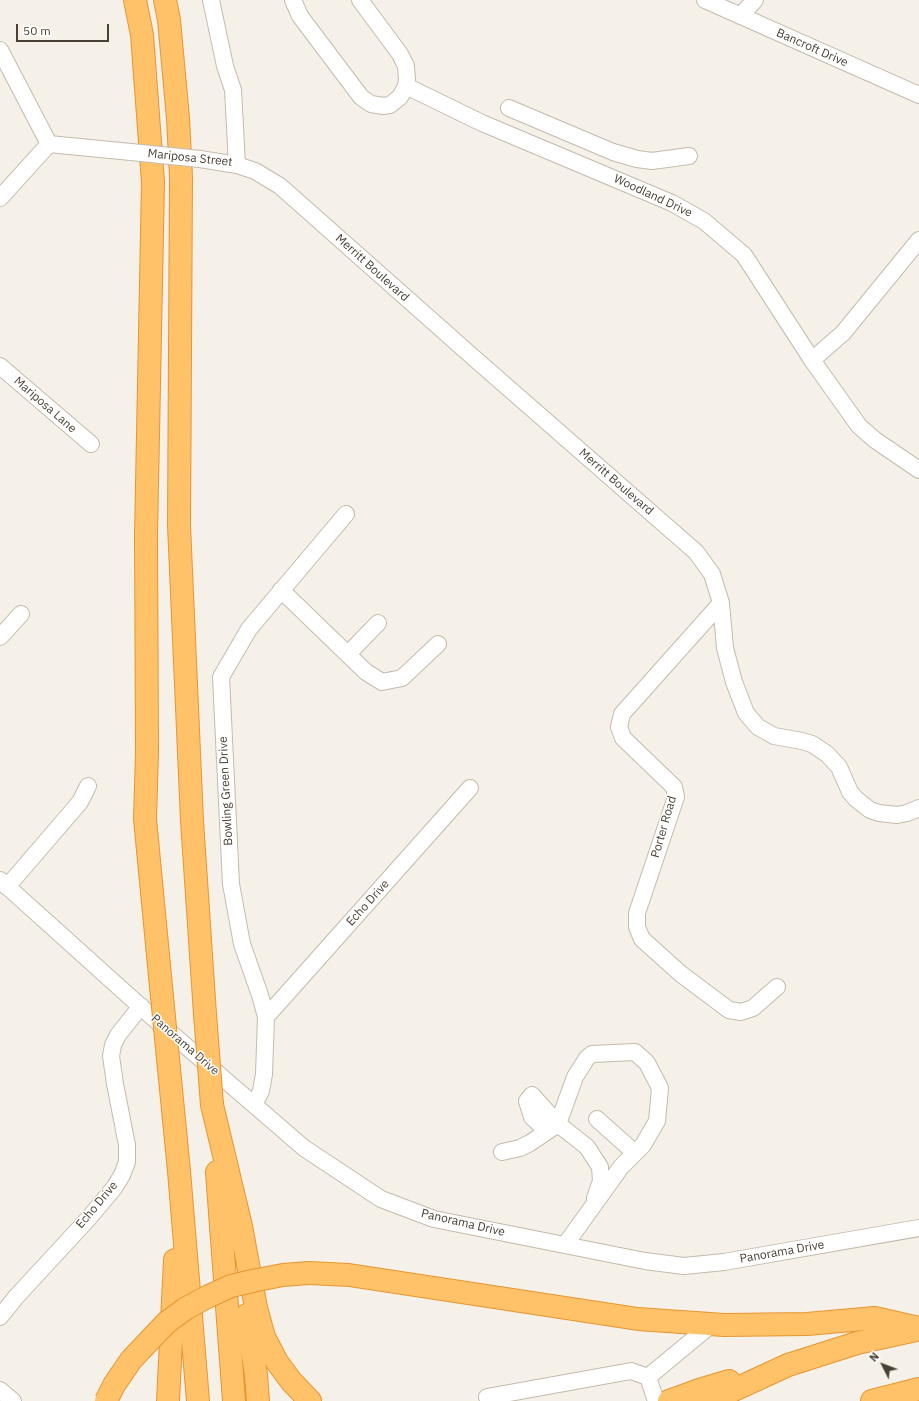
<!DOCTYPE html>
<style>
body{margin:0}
#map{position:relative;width:919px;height:1401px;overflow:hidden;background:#f5f0e8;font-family:"IBM Plex Sans",sans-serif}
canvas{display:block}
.north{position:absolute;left:863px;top:1345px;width:40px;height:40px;-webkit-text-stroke:3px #fff;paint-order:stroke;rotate:312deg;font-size:11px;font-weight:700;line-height:16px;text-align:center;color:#494036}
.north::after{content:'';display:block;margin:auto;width:14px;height:18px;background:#494036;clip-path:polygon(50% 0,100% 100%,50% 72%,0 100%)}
.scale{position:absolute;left:16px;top:24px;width:93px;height:18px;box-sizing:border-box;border:2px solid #494036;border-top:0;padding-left:5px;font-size:12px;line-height:14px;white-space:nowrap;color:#494036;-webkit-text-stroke:3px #fff;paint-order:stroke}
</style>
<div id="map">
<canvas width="919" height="1401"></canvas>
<div class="north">N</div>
<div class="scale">50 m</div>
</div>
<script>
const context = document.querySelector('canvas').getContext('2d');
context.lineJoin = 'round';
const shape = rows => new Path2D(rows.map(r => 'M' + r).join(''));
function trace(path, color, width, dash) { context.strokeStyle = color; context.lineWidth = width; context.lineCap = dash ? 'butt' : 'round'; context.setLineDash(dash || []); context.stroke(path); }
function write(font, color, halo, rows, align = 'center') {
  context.font = font + ' "IBM Plex Sans",sans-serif'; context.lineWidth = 3; context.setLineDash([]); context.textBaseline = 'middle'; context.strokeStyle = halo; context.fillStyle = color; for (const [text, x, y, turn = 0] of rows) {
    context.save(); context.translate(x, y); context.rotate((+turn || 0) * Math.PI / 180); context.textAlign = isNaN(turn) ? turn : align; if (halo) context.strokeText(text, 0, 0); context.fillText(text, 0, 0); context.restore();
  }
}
const minor = shape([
 [211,0,225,66,233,90,237,165],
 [293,0,300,16,361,97,371,104,383,106,390,105,400,97,406,86,407,79,406,66,400,54,360,0],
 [705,0,919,95],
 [740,16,755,0],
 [0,50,49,144],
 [406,86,482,123,672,203,704,221,744,255,812,360,859,426,875,440,919,470],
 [509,108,613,152,637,159,652,161,689,156],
 [49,144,131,152],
 [200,159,237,165,255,171,280,186,474,358,696,552,712,574,721,603,725,648,734,682,746,713,758,727,774,736,802,741,812,744,827,754,839,767,850,792,856,799,870,810,879,813,897,815,907,813,919,808],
 [0,198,49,144],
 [812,360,843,333,919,240],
 [0,366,91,444],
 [281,590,366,672,382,682,402,678,438,644],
 [721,603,622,714,619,727,623,738,674,787,676,797,637,913,637,927,642,939,681,974,729,1010,741,1012,753,1008,777,987],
 [0,637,21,614],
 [348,654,378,623],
 [0,880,150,1015,304,1148,381,1199,434,1219,645,1261,684,1266,724,1262,919,1228],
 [7,887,80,802,88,786],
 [266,1017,470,788],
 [254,1105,261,1091,264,1074,266,1017,260,995,242,944,231,884,221,677,249,629,346,514],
 [597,1119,635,1153],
 [554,1127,544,1128,532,1117,527,1101,532,1095,558,1124,575,1077,587,1058,592,1054,635,1052,647,1063,660,1088,657,1121,643,1145,621,1167,565,1245],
 [502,1152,520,1148,530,1143,558,1124,587,1147,600,1167,601,1181,595,1198],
 [0,1317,16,1297,88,1219,114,1188,122,1175,127,1162,127,1145,115,1084,111,1056,113,1045,118,1035,141,1006],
 [648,1377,712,1324],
 [0,1390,13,1401],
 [487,1397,631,1371,648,1377,656,1401]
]);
const highway = shape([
 [135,0,142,35,153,182,146,535,147,752,145,819,160,976],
 [165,0,169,20,178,118,181,177,179,525,192,821,205,1014],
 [169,1069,179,1171,198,1401],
 [212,1105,241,1226,256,1308,264,1337,277,1362,291,1381,310,1401],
 [217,1172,234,1401],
 [309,1273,349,1275,638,1319,724,1325,807,1324,875,1318,919,1328],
 [247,1315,256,1375,258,1401],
 [168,1401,175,1260],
 [669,1401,699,1390,729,1381],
 [710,1401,788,1365,857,1343,916,1330],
 [872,1401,919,1389]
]);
const minorBridge = shape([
 [131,152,200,159]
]);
const highwayBridge = shape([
 [160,976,169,1069],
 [205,1014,212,1105],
 [106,1401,114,1385,131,1360,166,1323,185,1309,207,1297,231,1286,257,1280,283,1275,309,1273]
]);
const streetNames = [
 ["Bancroft Drive",812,48,24],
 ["Mariposa Street",190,158,6],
 ["Woodland Drive",653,196,25],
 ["Merritt Boulevard",372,268,42],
 ["Mariposa Lane",45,405,41],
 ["Merritt Boulevard",616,482,41],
 ["Bowling Green Drive",226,791,-93],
 ["Porter Road",664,827,-74],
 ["Echo Drive",368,903,-48],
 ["Panorama Drive",185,1045,41],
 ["Echo Drive",97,1205,-50],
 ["Panorama Drive",463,1223,13],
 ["Panorama Drive",782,1252,-10]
];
trace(minor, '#c4baad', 18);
trace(highway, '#e69631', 24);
trace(minor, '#fff', 16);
trace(highway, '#ffc269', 22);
trace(minorBridge, '#c4baad', 18, []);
trace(highwayBridge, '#e69631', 24, []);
trace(minorBridge, '#fff', 16);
trace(highwayBridge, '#ffc269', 22);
write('12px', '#494036', '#fff', streetNames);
</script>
